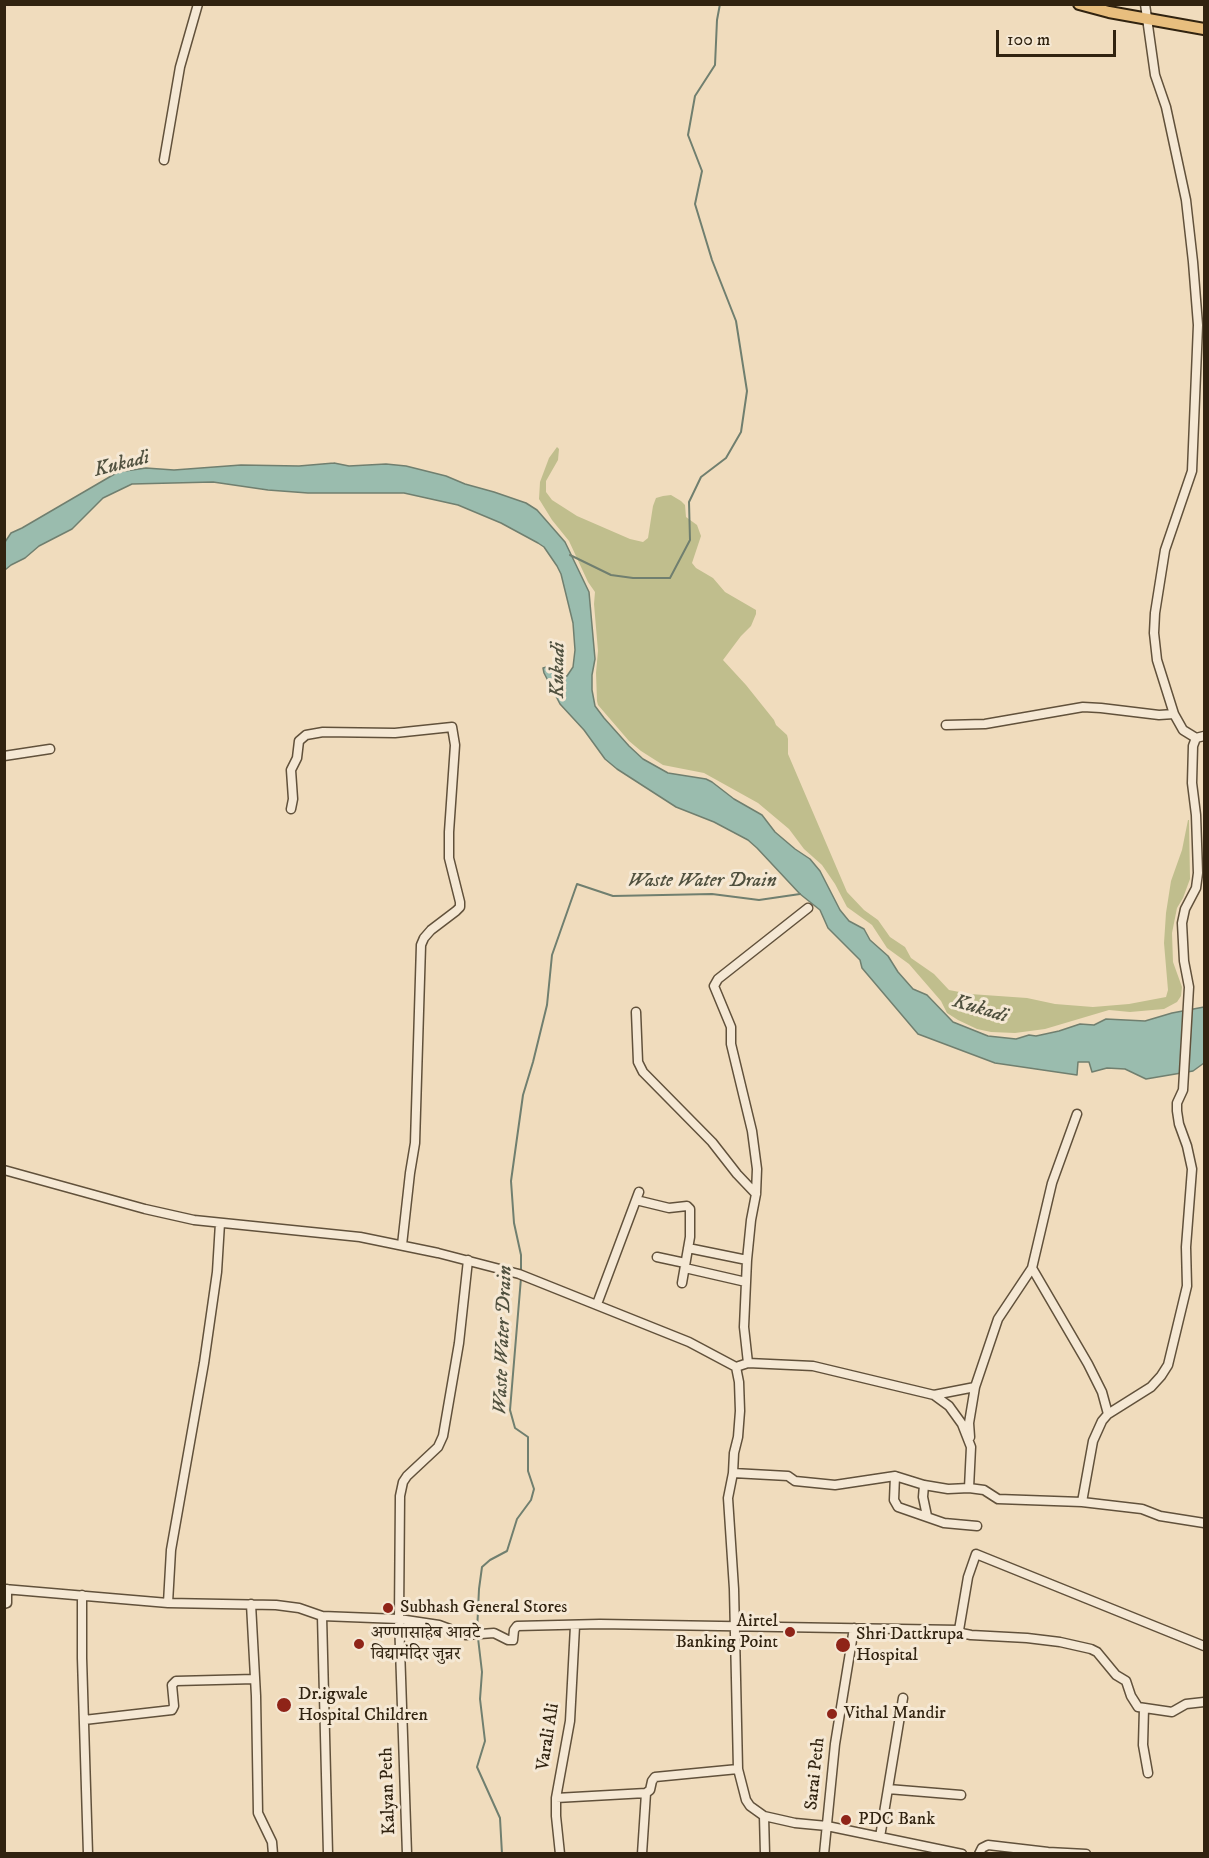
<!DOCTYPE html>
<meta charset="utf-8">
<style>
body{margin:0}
#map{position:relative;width:1209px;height:1858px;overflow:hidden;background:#f0dcbd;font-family:"IM FELL DW Pica",serif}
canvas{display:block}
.frame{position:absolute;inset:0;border:6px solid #312310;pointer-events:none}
.scale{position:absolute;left:996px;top:30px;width:120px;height:27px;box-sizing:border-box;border:3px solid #312310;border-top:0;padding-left:8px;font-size:18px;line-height:21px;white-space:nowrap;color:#312310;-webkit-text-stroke:4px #f5e8d4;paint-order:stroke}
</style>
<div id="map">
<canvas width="1209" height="1858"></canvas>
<div class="frame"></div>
<div class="scale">100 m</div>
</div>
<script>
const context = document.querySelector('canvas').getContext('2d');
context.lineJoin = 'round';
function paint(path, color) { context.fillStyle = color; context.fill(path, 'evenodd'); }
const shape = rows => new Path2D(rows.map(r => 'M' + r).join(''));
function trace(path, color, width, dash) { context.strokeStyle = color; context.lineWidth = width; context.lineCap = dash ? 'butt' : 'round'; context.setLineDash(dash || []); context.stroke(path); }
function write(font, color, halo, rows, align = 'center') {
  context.font = font + ' "IM FELL DW Pica","Noto Serif Devanagari",serif'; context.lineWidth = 6; context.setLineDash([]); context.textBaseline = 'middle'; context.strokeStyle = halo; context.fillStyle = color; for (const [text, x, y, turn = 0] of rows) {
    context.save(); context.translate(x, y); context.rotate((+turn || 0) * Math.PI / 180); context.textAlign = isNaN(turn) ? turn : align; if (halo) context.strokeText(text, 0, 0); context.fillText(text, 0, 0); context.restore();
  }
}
const green = shape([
 [557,447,559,449,558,460,546,481,546,492,552,500,577,516,630,539,643,542,648,538,653,506,656,498,663,496,671,495,681,501,685,505,686,517,697,525,701,536,692,563,696,568,713,578,725,592,756,610,756,614,751,626,741,636,723,660,746,685,774,720,776,725,787,735,788,739,788,754,847,892,864,910,878,920,890,937,905,947,911,958,934,974,949,990,970,994,1027,998,1055,1004,1093,1007,1129,1004,1166,997,1168,990,1164,943,1166,913,1171,881,1182,850,1188,820,1189,820,1190,879,1183,898,1177,908,1172,933,1173,962,1182,987,1181,996,1177,1002,1164,1009,1130,1012,1109,1010,1045,1029,1015,1033,991,1032,977,1029,958,1020,947,1013,941,1001,909,964,887,948,872,925,847,907,835,884,822,865,804,849,789,829,758,803,704,773,663,765,641,751,629,741,598,705,597,701,596,673,598,651,594,604,595,592,588,582,569,541,552,520,539,499,540,482,549,458]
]);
const water = shape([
 [334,463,349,466,386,464,406,466,446,476,465,484,494,492,526,503,537,510,565,542,589,592,595,659,592,675,592,690,595,706,604,718,629,746,643,759,668,773,706,779,712,782,734,799,762,815,775,832,795,849,810,859,820,871,840,910,849,921,864,929,870,940,888,956,898,972,913,989,927,995,953,1022,988,1036,1016,1039,1029,1035,1036,1036,1059,1031,1080,1024,1094,1025,1106,1019,1145,1021,1172,1013,1204,1007,1204,1063,1193,1071,1146,1079,1125,1069,1107,1068,1092,1072,1089,1062,1078,1062,1077,1075,995,1063,918,1034,862,968,860,960,828,928,820,910,800,894,757,848,748,840,714,822,676,807,617,769,605,759,584,730,560,704,544,673,543,668,550,666,557,668,562,676,567,676,573,667,575,650,573,623,561,574,557,566,544,547,538,543,501,523,458,505,404,493,308,493,268,490,213,482,132,484,103,498,72,529,39,546,25,558,11,565,5,570,5,542,11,533,22,528,118,472,146,468,174,470,241,465,299,466,334,463]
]);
const stream = shape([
 [570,555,611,575,633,578,670,578,690,540,689,502,701,477,726,458,741,432,747,391,736,321,712,260,695,204,702,171,688,135,695,96,715,65,717,20,720,4],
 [521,1272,521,1255,514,1223,511,1181,523,1095,533,1062,547,1005,552,955,577,884,613,896,712,894,759,900,800,894],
 [477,1632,479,1589,482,1567,490,1560,507,1551,517,1519,531,1500,534,1489,528,1471,528,1437,515,1428,510,1410,521,1278],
 [478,1638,482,1672,480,1699,485,1741,477,1767,500,1818,502,1854]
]);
const minor = shape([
 [1145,4,1155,75,1166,107,1186,200,1193,262,1198,325,1192,471,1165,550,1155,613,1154,633,1157,660,1174,714,1183,730,1196,738],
 [164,160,180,67,198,4],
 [946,725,985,724,1083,707,1101,708,1159,715,1174,714],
 [4,756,50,749],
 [291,809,293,799,291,770,297,758,299,741,306,735,323,732,395,733,452,727,455,745,449,832,449,858,460,902,460,907,456,911,431,930,424,938,421,945,415,1143,410,1173,402,1245],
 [636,1012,638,1062,643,1072,712,1142,737,1174,756,1194],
 [4,1170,145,1209,194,1220,360,1237,438,1253,519,1274,689,1342,736,1367,739,1382,740,1411,738,1437,734,1453,733,1473,728,1498,734,1589,738,1769,746,1800,750,1806,764,1816,795,1823,827,1826,962,1854],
 [636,1200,669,1208,687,1206,690,1209,690,1237,682,1283],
 [688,1248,747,1260],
 [657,1257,685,1263],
 [685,1268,746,1282],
 [1032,1268,1052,1183,1077,1114],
 [597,1304,639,1192],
 [748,1363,744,1327,747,1260,751,1220,756,1194,757,1169,752,1131,731,1044,731,1027,714,986,718,979,808,908],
 [736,1367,748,1363,813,1366,934,1395,949,1406,962,1424,971,1447,969,1488,984,1490,998,1499,1082,1502,1142,1509,1160,1516,1204,1523],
 [934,1395,975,1387,998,1319,1032,1268,1088,1364,1102,1392,1108,1414],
 [970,1437,969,1423,975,1387],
 [733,1473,788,1476,795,1481,835,1485,895,1476],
 [924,1485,923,1497,927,1516],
 [969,1488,948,1489,924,1485,895,1476,894,1500,898,1507,944,1523,977,1526],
 [1082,1502,1093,1441,1102,1421,1108,1414,1151,1387,1161,1376,1168,1365,1187,1286,1186,1247,1192,1169,1187,1146,1179,1124,1177,1111,1177,1103,1183,1090,1189,987,1184,961,1182,923,1185,909,1196,888,1198,873,1196,815,1192,783,1193,746,1196,738,1204,736],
 [4,1589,168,1603,276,1605,299,1608,322,1616,399,1619,439,1625,466,1635,494,1633,508,1640,513,1640,514,1630,517,1626,600,1624,959,1630,961,1633,971,1635,1027,1638,1060,1642,1091,1649,1097,1652,1116,1675,1126,1681,1131,1696,1138,1707,1172,1712,1186,1704,1204,1702],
 [82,1595,82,1658,88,1854],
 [168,1603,171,1550,204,1363,217,1272,220,1223],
 [4,1604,7,1603,7,1589],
 [251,1604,256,1696,258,1813,272,1842,273,1854],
 [322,1616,328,1854],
 [959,1630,968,1577,976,1554,1204,1646],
 [1144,1708,1143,1745,1148,1773],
 [84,1720,172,1710,174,1706,172,1685,176,1681,255,1679],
 [888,1789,961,1795],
 [556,1798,646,1793,650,1790,652,1781,655,1777,738,1769],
 [764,1816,765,1854],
 [880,1837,903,1698],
 [407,1854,399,1619,400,1496,403,1482,407,1476,438,1447,443,1436,459,1343,468,1260],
 [560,1854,556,1816,556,1798,570,1721,575,1626],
 [642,1854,646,1793],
 [824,1854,835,1744,854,1628],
 [979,1854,982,1848,988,1845,1048,1852,1086,1854]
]);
const major = shape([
 [1079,4,1109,12,1204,29]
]);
const markers = [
 [388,1608,6,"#8f2418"],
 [790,1632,6,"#8f2418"],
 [359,1644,6,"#8f2418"],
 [843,1645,8,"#8f2418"],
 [284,1705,8,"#8f2418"],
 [832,1714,6,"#8f2418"],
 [846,1820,6,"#8f2418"]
];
const poiNames = [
 ["Subhash General Stores",400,1608],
 ["Airtel",778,1622,"right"],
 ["Banking Point",778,1643,"right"],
 ["अण्णासाहेब आवटे",371,1634],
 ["विद्यामंदिर जुन्नर",371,1655],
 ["Shri Dattkrupa",856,1635],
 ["Hospital",856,1656],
 ["Dr.igwale",298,1695],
 ["Hospital Children",298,1716],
 ["Vithal Mandir",844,1714],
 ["PDC Bank",858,1820]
];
const streetNames = [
 ["Varali Ali",549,1737,-81],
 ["Sarai Peth",816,1774,-84],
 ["Kalyan Peth",389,1791,-92]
];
const waterNames = [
 ["Kukadi",122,465,-14],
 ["Kukadi",559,670,-89],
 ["Waste Water Drain",702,882],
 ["Kukadi",980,1010,17],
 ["Waste Water Drain",504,1340,-88]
];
paint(green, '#c0be8d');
paint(water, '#9abcae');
trace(water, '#707f6f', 1.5);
trace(stream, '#707f6f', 2);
trace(minor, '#61513b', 11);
trace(major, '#312310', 14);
trace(minor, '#f5e8d4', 8);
trace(major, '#e8be7e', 10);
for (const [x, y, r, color] of markers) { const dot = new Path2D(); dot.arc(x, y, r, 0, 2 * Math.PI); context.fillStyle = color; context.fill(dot); trace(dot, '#f5e8d4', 2); }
write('18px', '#312310', '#f5e8d4', poiNames, 'left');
write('18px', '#312310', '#f5e8d4', streetNames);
write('italic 20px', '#50513f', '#f5e8d4', waterNames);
</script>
